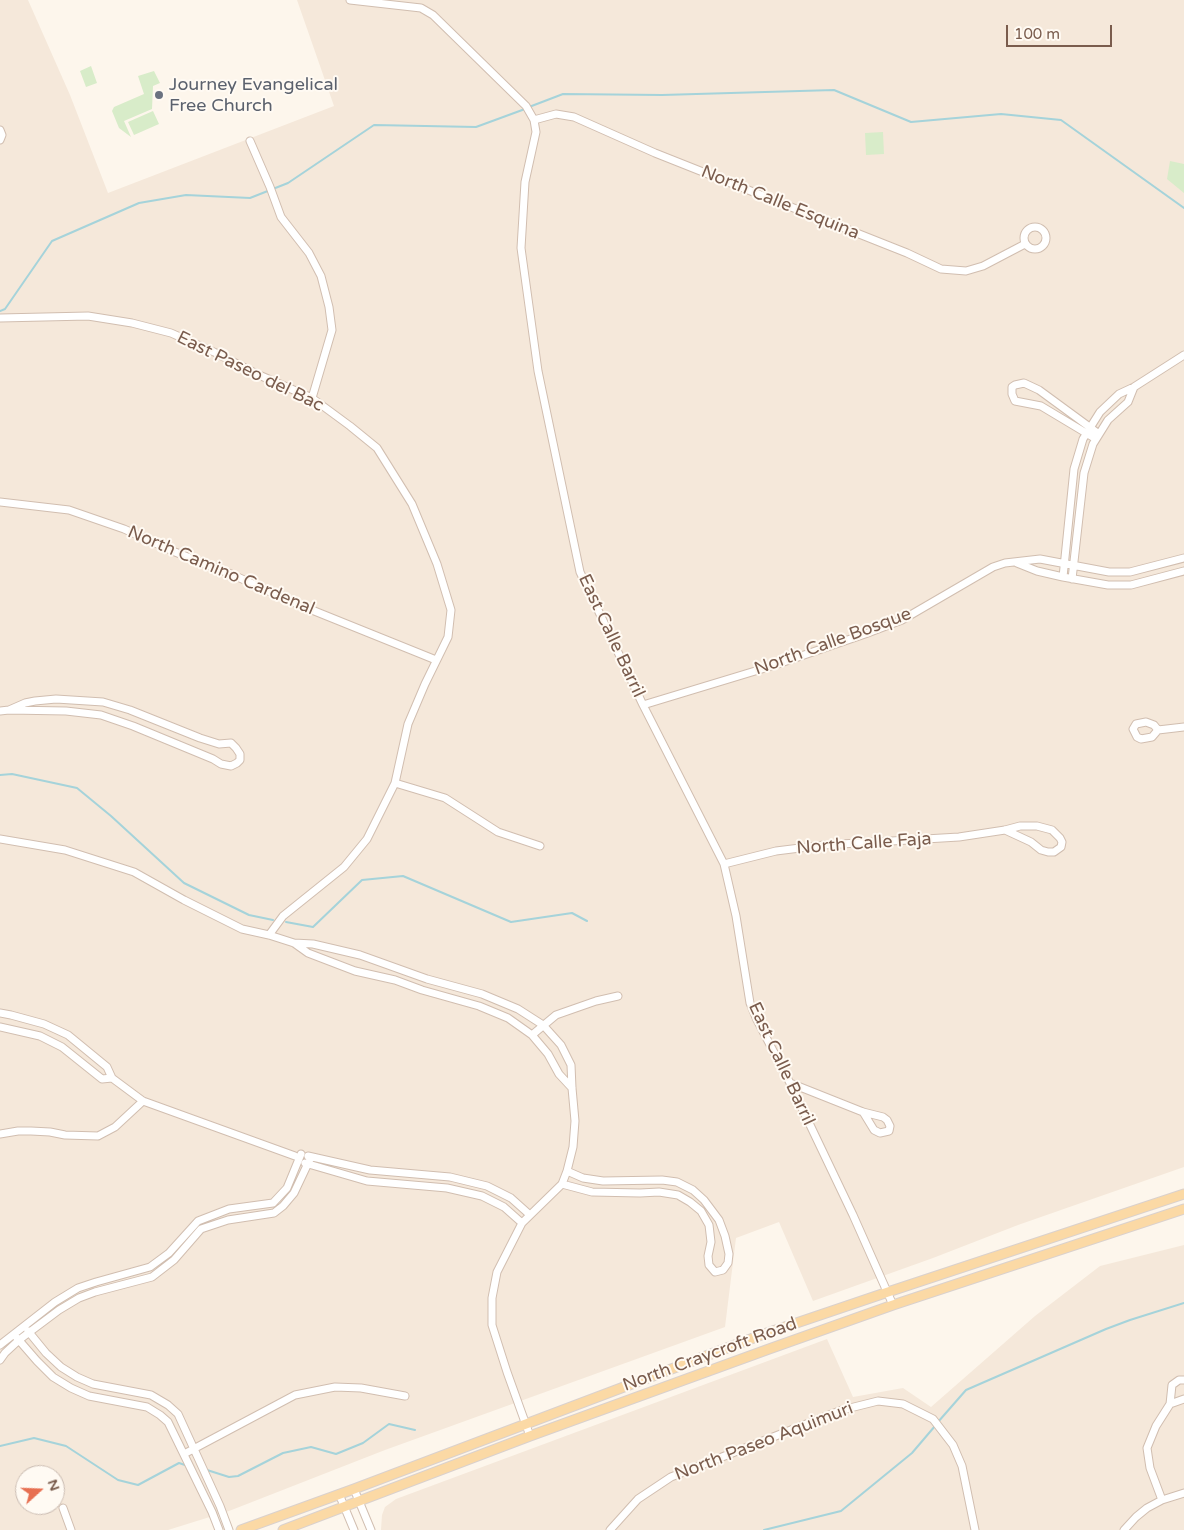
<!DOCTYPE html>
<style>
body{margin:0}
#map{position:relative;width:1184px;height:1530px;overflow:hidden;background:#fdf6ec;font-family:"Varela Round",sans-serif}
canvas{display:block}
.north{position:absolute;left:15px;top:1465px;width:50px;height:50px;box-sizing:border-box;background:#fffaf3;border:1px solid #cabbb1;border-radius:50%;rotate:70deg;font-size:14px;font-weight:700;line-height:20px;text-align:center;color:#7a5c4d}
.north::after{content:'';display:block;margin:auto;width:18px;height:22px;background:#e76f51;clip-path:polygon(50% 0,100% 100%,50% 72%,0 100%)}
.scale{position:absolute;left:1006px;top:25px;width:106px;height:22px;box-sizing:border-box;border:2px solid #7a5c4d;border-top:0;padding-left:6px;font-size:15px;line-height:18px;white-space:nowrap;color:#7a5c4d;-webkit-text-stroke:4px #fffaf3;paint-order:stroke}
</style>
<div id="map">
<canvas width="1184" height="1530"></canvas>
<div class="north">N</div>
<div class="scale">100 m</div>
</div>
<script>
const context = document.querySelector('canvas').getContext('2d');
context.lineJoin = 'round';
function paint(path, color) { context.fillStyle = color; context.fill(path, 'evenodd'); }
const shape = rows => new Path2D(rows.map(r => 'M' + r).join(''));
function trace(path, color, width, dash) { context.strokeStyle = color; context.lineWidth = width; context.lineCap = dash ? 'butt' : 'round'; context.setLineDash(dash || []); context.stroke(path); }
function write(font, color, halo, rows, align = 'center') {
  context.font = font + ' "Varela Round",sans-serif'; context.lineWidth = 4; context.setLineDash([]); context.textBaseline = 'middle'; context.strokeStyle = halo; context.fillStyle = color; for (const [text, x, y, turn = 0] of rows) {
    context.save(); context.translate(x, y); context.rotate((+turn || 0) * Math.PI / 180); context.textAlign = isNaN(turn) ? turn : align; if (halo) context.strokeText(text, 0, 0); context.fillText(text, 0, 0); context.restore();
  }
}
const residential = shape([
 [0,0,28,0,70,95,108,193,334,106,297,0,1184,0,1184,1167,1018,1225,933,1258,813,1301,779,1222,736,1238,725,1327,385,1450,229,1511,168,1530,0,1530],
 [25,1475,55,1475,55,1505,25,1505],
 [1184,1245,1184,1530,381,1530,382,1515,385,1507,396,1499,827,1339,853,1397,903,1388,931,1407,1035,1316,1100,1266]
]);
const green = shape([
 [91,66,97,83,86,87,80,71],
 [154,71,160,83,153,86,152,109,124,121,131,137,119,128,112,111,114,107,144,94,138,76],
 [153,111,159,124,134,135,128,122],
 [883,132,884,154,866,155,865,133],
 [1170,161,1184,164,1184,193,1167,179]
]);
const stream = shape([
 [529,107,563,94,662,95,834,90,911,122,1001,114,1061,120,1184,208],
 [0,311,5,309,52,241,139,203,186,195,250,198,288,183,374,125,476,127,525,109],
 [0,775,12,774,77,788,111,816,184,883,249,915,273,920],
 [286,922,313,927,362,880,403,876,511,922,572,913,587,921],
 [938,1422,966,1390,1106,1329,1130,1320,1184,1303],
 [0,1446,34,1438,66,1446,118,1480,138,1485,179,1463,185,1465],
 [207,1470,229,1477,238,1476,283,1453,311,1447,336,1454,363,1443,389,1424,415,1430],
 [764,1530,841,1511,912,1453,935,1426]
]);
const minor = shape([
 [350,0,421,8,433,15,526,106,534,120,536,132,525,182,521,248,538,371,580,572,643,705,724,864,736,916,750,1003,757,1020,790,1083,853,1215,893,1305],
 [534,120,556,114,574,117,655,153,907,253,941,269,966,271,983,266,1025,244],
 [0,130,2,135,0,140],
 [250,141,270,187,281,217,309,253,321,276,329,307,332,330,312,398],
 '1024 238a11 11 0 1 1 22 0a11 11 0 1 1-22 0Z',
 [0,318,88,316,132,323,171,333,214,352,259,375,312,398,350,426,377,448,412,504,437,564,451,610,448,637,425,684,408,724,395,783,367,839,344,867,283,916,269,935],
 [1096,439,1041,406,1015,401,1012,394,1012,387,1015,385,1024,383,1039,390,1099,434],
 [0,502,69,510,124,529,175,552,231,574,297,604,436,660],
 [1017,563,1037,571,1063,577,1108,585,1131,585,1184,571],
 [1063,577,1074,469,1083,439,1100,412,1119,394,1134,387,1184,355],
 [1072,579,1084,473,1093,444,1108,420,1128,402,1134,387],
 [643,705,775,665,865,634,902,620,993,567,1005,563,1040,559,1109,572,1130,572,1184,558],
 [0,711,9,710,25,703,35,701,56,699,103,702,130,710,200,738,219,744,231,743,236,748,240,754,240,760,237,763,231,766,221,764,213,759,133,726,101,715,66,711,9,710],
 [1158,730,1154,725,1146,722,1136,724,1133,729,1137,737,1141,739,1152,737,1158,730,1184,727],
 [395,783,445,798,498,832,540,846],
 [0,839,65,850,134,872,184,900,242,929,269,935,294,943,308,953,355,971,395,980,422,990,479,1006,508,1018,532,1035,548,1054,559,1074,572,1088],
 [724,864,776,851,824,845,959,837,1005,830,1020,826,1037,826,1052,830,1060,838,1062,842,1061,847,1054,852,1048,852,1041,850,1031,842,1005,830],
 [294,943,313,944,360,955,427,979,482,994,518,1009,543,1025,561,1045,571,1065,572,1088,575,1121,573,1147,567,1171,562,1184,522,1223,497,1272,492,1298,492,1325,507,1372,530,1436],
 [0,1013,11,1015,44,1024,68,1035,107,1067,112,1078,143,1101,295,1156],
 [0,1027,40,1036,62,1047,102,1079,112,1078],
 [532,1035,556,1015,596,1001,618,996],
 [790,1083,863,1112,883,1117,887,1120,890,1126,889,1131,880,1133,874,1130,863,1112],
 [0,1134,18,1131,31,1131,50,1132,65,1135,98,1136,115,1127,143,1101],
 [308,1156,370,1170,450,1177,487,1186,511,1198,530,1215],
 [305,1163,367,1181,447,1188,482,1196,504,1207,522,1223],
 [562,1184,592,1192,640,1193,659,1192,678,1195,690,1202,701,1211,709,1225,711,1242,708,1256,709,1265,715,1272,723,1270,728,1263,729,1254,725,1236,719,1220,704,1200,693,1190,677,1182,662,1180,603,1181,583,1178,567,1171],
 [28,1331,46,1353,61,1367,77,1377,93,1384,151,1395,168,1405,178,1414,220,1506,229,1530],
 [17,1338,37,1361,53,1377,71,1388,89,1396,147,1407,160,1415,168,1422,212,1512,219,1530],
 [0,1345,55,1302,78,1288,96,1282,150,1267,169,1253,198,1221,229,1209,273,1203,287,1188,301,1154],
 [0,1360,5,1353,19,1340,59,1310,79,1298,95,1292,152,1277,174,1260,201,1229,228,1220,274,1213,283,1206,294,1193,311,1157],
 [1170,1404,1184,1399],
 [184,1454,295,1395,335,1387,361,1388,405,1396],
 [354,1489,371,1530],
 [339,1494,354,1530],
 [1162,1500,1150,1468,1147,1448,1156,1426,1170,1404,1172,1385,1179,1380,1184,1380],
 [63,1508,71,1530],
 [610,1530,638,1499,671,1477,842,1410,878,1401,903,1404,933,1419,953,1445,962,1466,975,1530],
 [1124,1530,1136,1517,1147,1508,1162,1500,1184,1493]
]);
const major = shape([
 [241,1530,354,1489,764,1334,888,1292,1184,1194],
 [283,1530,530,1436,769,1349,893,1305,1184,1209]
]);
const markers = [
 [159,95,5,"#6b7280"]
];
const worshipNames = [
 ["Journey Evangelical",169,85],
 ["Free Church",169,106]
];
const streetNames = [
 ["North Calle Esquina",780,203,22],
 ["East Paseo del Bac",250,372,26],
 ["North Camino Cardenal",221,571,23],
 ["East Calle Barril",611,636,65],
 ["North Calle Bosque",833,642,-20],
 ["North Calle Faja",864,844,-4],
 ["East Calle Barril",781,1064,65],
 ["North Craycroft Road",710,1355,-20],
 ["North Paseo Aquimuri",764,1442,-21]
];
paint(residential, '#f5e8da');
paint(green, '#d8ecc9');
trace(stream, '#a5d3da', 2);
trace(minor, '#d1beb0', 9);
trace(major, '#dad1cd', 11);
trace(minor, '#fff', 7);
trace(major, '#fbd9a5', 9);
for (const [x, y, r, color] of markers) { const dot = new Path2D(); dot.arc(x, y, r, 0, 2 * Math.PI); context.fillStyle = color; context.fill(dot); trace(dot, '#fffaf3', 2); }
write('18px', '#5b616d', '#fffaf3', worshipNames, 'left');
write('18px', '#7a5c4d', '#fffaf3', streetNames);
</script>
